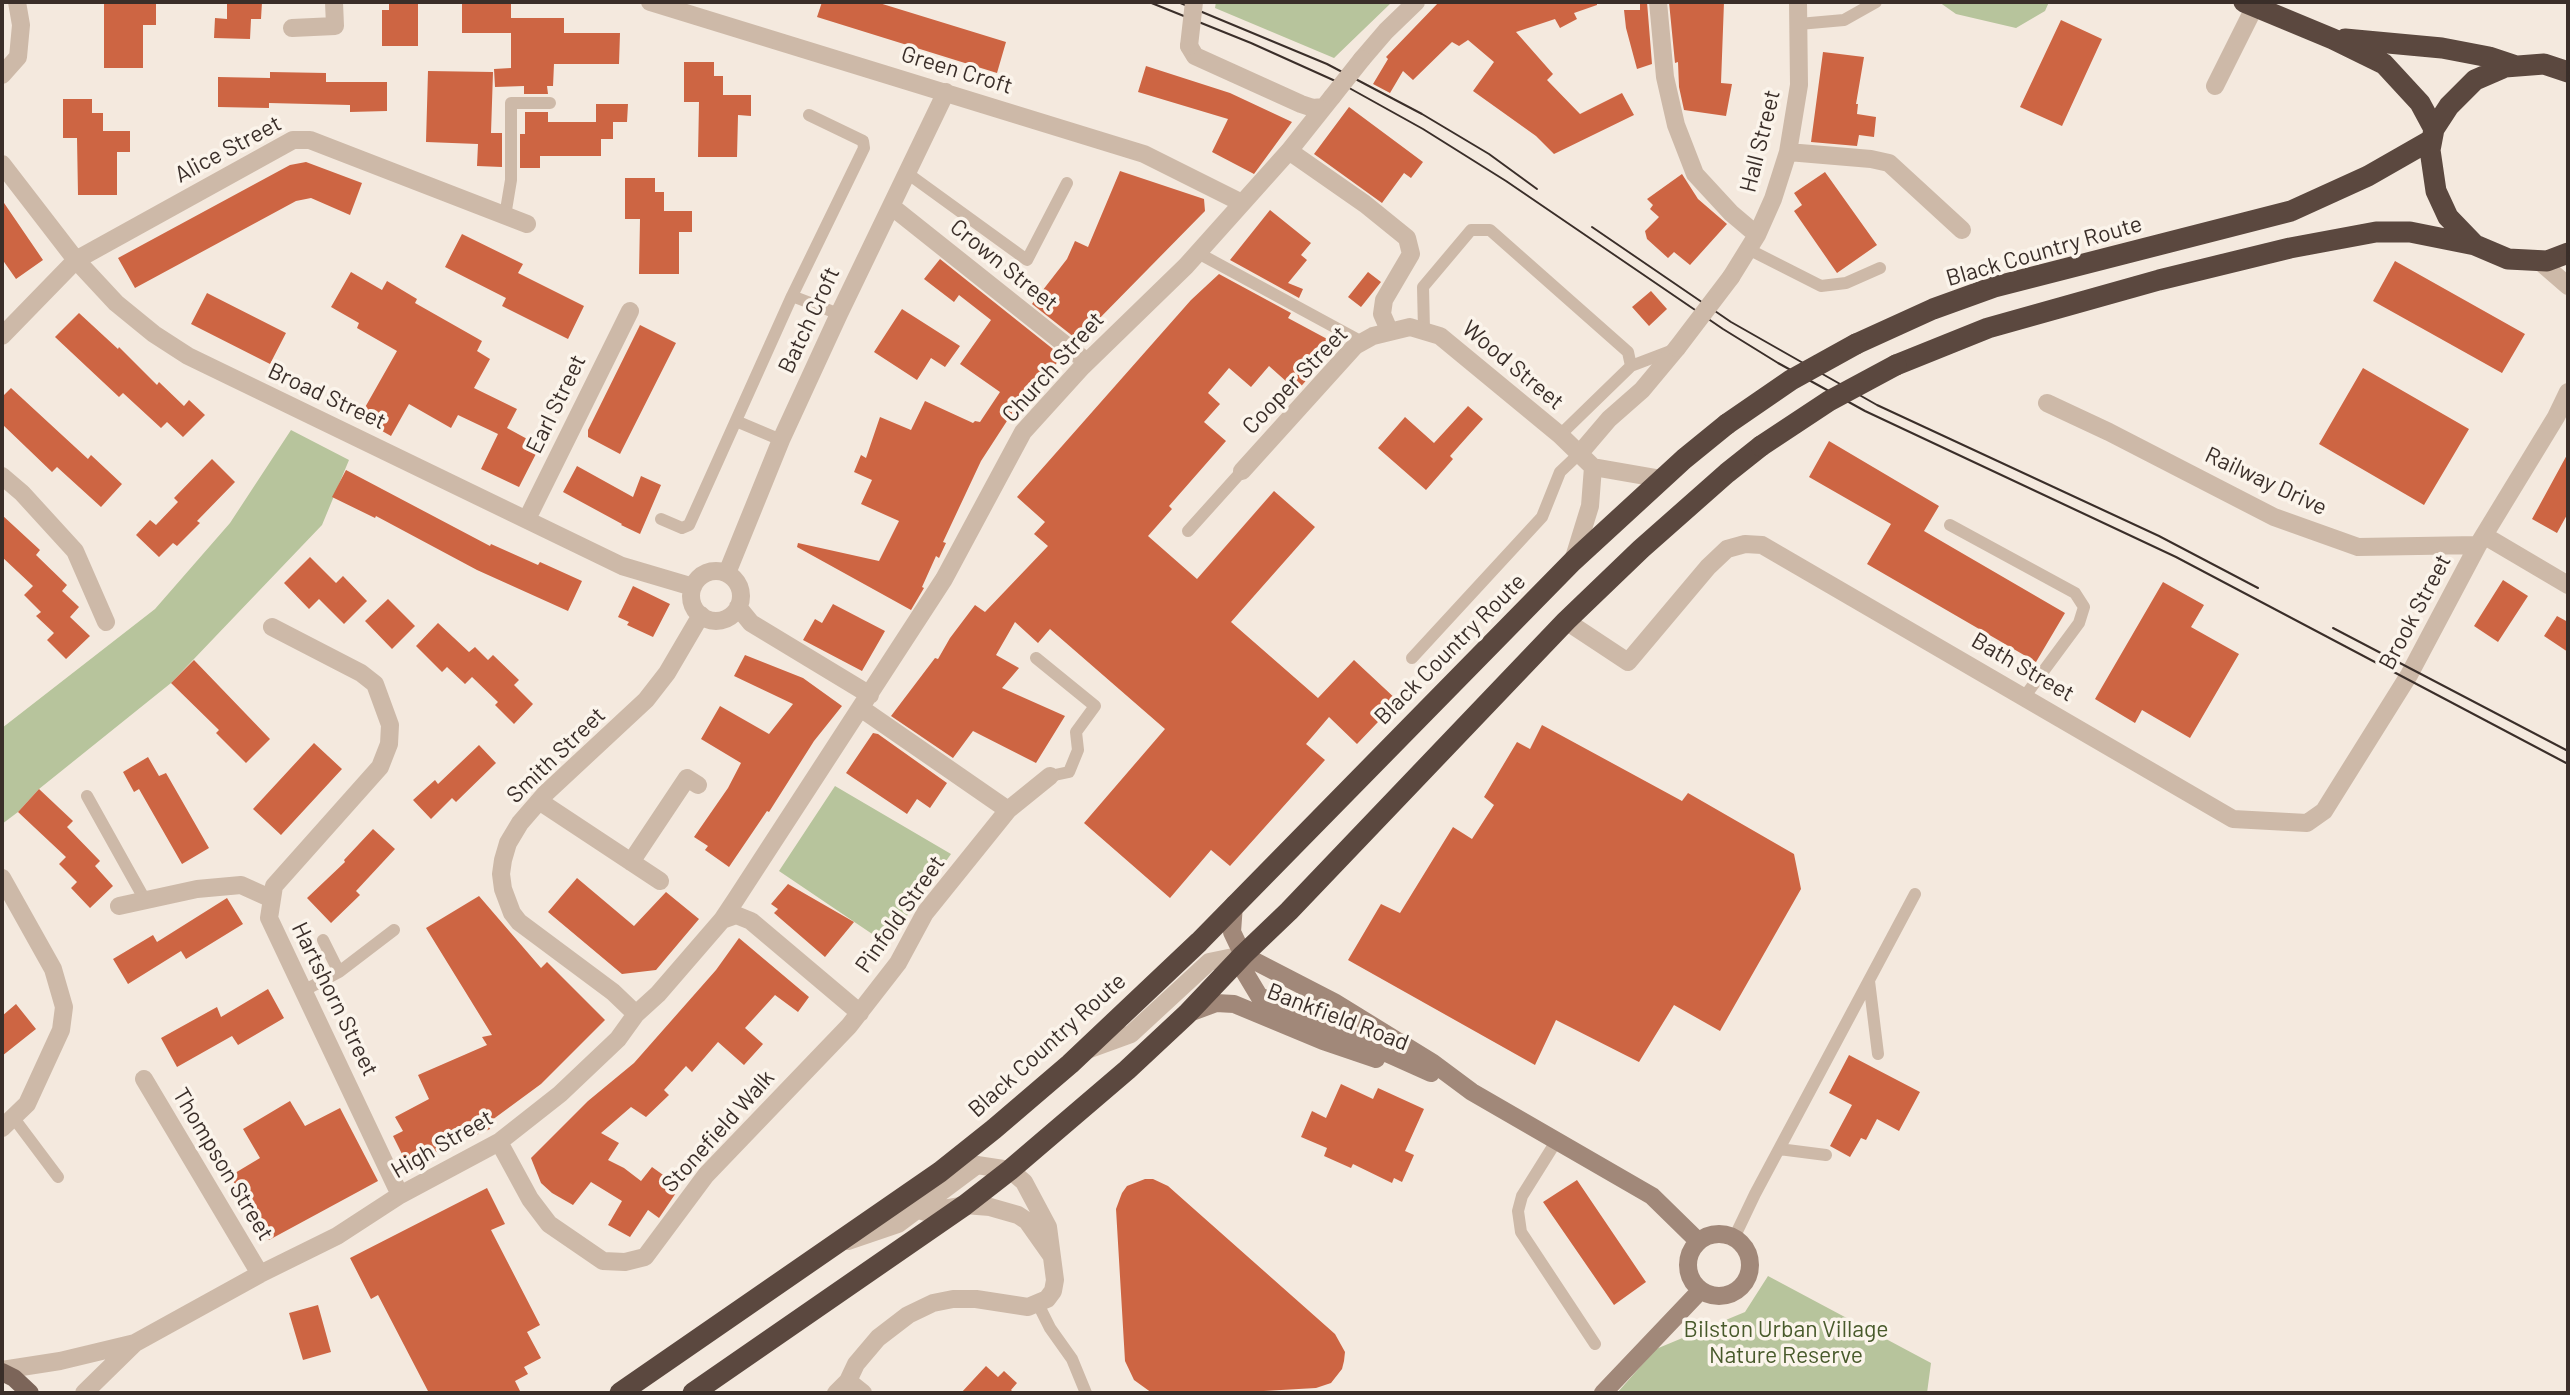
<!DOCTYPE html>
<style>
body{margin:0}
#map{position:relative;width:2570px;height:1395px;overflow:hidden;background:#f4e9de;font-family:Barlow,sans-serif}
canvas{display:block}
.frame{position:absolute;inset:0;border:4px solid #3a2e29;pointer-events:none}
</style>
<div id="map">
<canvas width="2570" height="1395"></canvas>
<div class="frame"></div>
</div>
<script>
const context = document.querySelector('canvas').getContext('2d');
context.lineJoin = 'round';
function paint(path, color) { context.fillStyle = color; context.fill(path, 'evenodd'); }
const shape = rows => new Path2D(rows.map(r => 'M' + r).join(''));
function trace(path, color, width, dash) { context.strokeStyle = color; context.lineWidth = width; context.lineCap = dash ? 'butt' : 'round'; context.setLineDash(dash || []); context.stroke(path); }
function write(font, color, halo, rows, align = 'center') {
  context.font = font + ' Barlow,sans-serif'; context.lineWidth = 7; context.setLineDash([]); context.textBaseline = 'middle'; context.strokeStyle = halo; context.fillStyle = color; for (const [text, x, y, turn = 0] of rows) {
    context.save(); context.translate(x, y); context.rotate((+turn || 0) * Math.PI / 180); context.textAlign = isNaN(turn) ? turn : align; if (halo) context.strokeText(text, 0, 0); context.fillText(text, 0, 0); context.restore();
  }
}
const green = shape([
 [1216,2,1390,2,1391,3,1334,58,1215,8],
 [1939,2,2049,2,2045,11,2016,28,1956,14],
 [291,430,349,460,322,525,171,683,39,789,18,812,2,824,2,728,155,609,230,523],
 [835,786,951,854,887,944,779,871],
 [1768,1276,1931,1363,1927,1393,1617,1393,1656,1349,1745,1312]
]);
const building = shape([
 [104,2,156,4,156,25,143,25,143,68,104,68],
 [227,2,262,2,261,19,251,19,250,39,214,38,215,18,227,19],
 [389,2,418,2,418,46,382,46,382,10,389,10],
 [462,2,511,2,511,18,564,18,564,33,620,33,619,64,554,64,553,86,547,86,548,94,524,94,524,86,495,87,494,69,511,68,511,33,462,33],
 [822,2,876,2,1006,42,997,73,817,17],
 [1439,2,1597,2,1597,5,1574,13,1577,19,1560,28,1555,19,1516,32,1553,74,1547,80,1580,114,1622,93,1634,115,1554,154,1536,136,1473,91,1494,62,1468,40,1459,46,1452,42,1413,80,1403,71,1390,93,1373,84,1388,59,1386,57],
 [1640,2,1647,2,1652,64,1637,69,1626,28,1624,10,1640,10],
 [1669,2,1724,2,1721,83,1732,84,1726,116,1684,110,1679,87,1678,62,1675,63],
 [2061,20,2102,39,2062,126,2020,107],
 [1823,52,1864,57,1856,104,1858,104,1857,114,1876,117,1874,137,1859,135,1857,146,1811,142],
 [684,62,714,62,714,76,723,76,723,95,751,95,751,116,738,115,737,157,698,157,699,102,684,102],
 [1146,66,1230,93,1292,122,1254,174,1212,152,1228,119,1138,92],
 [428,71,493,72,491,133,502,133,502,167,477,166,478,144,426,142],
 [270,72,326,73,326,82,387,82,387,111,350,112,350,105,269,103,269,108,218,107,218,77,270,78],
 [63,99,92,99,92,113,103,113,103,131,130,131,130,152,117,152,117,195,78,195,77,138,63,138],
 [596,104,628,104,627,122,613,122,613,139,601,139,601,156,540,156,540,168,520,168,520,134,525,134,525,112,548,112,548,122,596,122],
 [1349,107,1423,162,1411,178,1404,173,1382,203,1314,154],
 [306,162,362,183,350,215,311,198,296,201,135,288,118,258,290,165],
 [1120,171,1204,199,1205,211,1091,327,1079,341,1032,304,1067,259,1075,241,1088,247],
 [1825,172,1877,245,1837,273,1794,211,1802,205,1794,193],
 [1682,174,1698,199,1727,224,1690,265,1674,252,1668,258,1647,239,1645,231,1659,217,1650,209,1653,205,1647,199],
 [625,178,655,178,655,192,664,192,664,211,692,211,692,232,679,232,679,274,639,274,640,219,625,219],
 [2,200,43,260,16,279,2,259],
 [1270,210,1311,243,1301,255,1307,260,1288,283,1303,289,1299,298,1230,260],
 [462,234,523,264,518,273,584,306,568,339,502,306,506,298,445,267],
 [940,259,1063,357,1018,404,981,461,943,542,946,543,939,558,936,556,922,587,924,588,911,610,797,547,798,543,879,561,899,521,861,504,872,480,854,472,861,455,866,458,880,417,911,430,925,401,973,423,975,421,980,422,1000,392,960,364,991,320,959,295,954,302,924,279],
 [2395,261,2525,334,2502,373,2373,301],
 [351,272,382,290,387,281,417,299,415,303,482,341,477,351,490,359,474,388,517,409,507,428,540,446,519,487,481,469,498,434,458,415,451,428,409,404,391,436,359,418,397,351,357,328,359,323,331,307],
 [1368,272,1381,282,1361,307,1348,297],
 [1219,274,1291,313,1288,318,1329,340,1330,348,1328,355,1297,391,1269,366,1251,387,1229,368,1208,393,1220,404,1204,422,1226,441,1169,506,1172,509,1148,536,1197,579,1274,491,1315,527,1231,622,1318,698,1354,660,1398,701,1357,744,1329,717,1306,744,1325,760,1230,866,1211,850,1170,898,1084,823,1165,729,1050,629,1038,643,1015,622,996,655,1019,668,1002,688,1065,716,1036,763,973,731,953,758,891,716,935,658,938,659,950,638,975,605,985,612,1048,546,1034,534,1045,522,1017,497,1191,300],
 [1651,291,1667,309,1649,326,1632,307],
 [207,293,286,333,270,364,191,324],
 [902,309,960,346,945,367,931,358,917,380,874,352],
 [79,313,118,349,119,347,157,385,159,382,184,406,189,400,205,415,183,437,167,422,161,428,123,393,119,397,55,337],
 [640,325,676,343,620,454,588,437,588,430],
 [2363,368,2469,429,2424,505,2319,444],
 [11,388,88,459,91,455,122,484,101,507,57,467,52,472,2,424,2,397],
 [1468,406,1483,419,1450,456,1453,459,1426,490,1378,448,1405,417,1434,443],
 [1829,441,1939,506,1924,531,2065,613,2036,662,1867,564,1891,524,1809,477],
 [2568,453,2568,513,2557,533,2532,519],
 [212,459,235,482,197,521,200,523,177,546,173,543,159,557,136,535,150,520,156,525,178,502,174,498],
 [577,466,633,497,641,476,661,485,640,534,621,525,622,524,563,492],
 [346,470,490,546,491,544,538,565,540,562,582,581,568,611,477,570,376,516,375,518,332,497],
 [2,515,40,550,36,555,67,585,62,591,79,607,70,617,90,636,66,659,47,640,54,633,36,616,41,612,24,595,33,586,2,557],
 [310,557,336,583,343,576,367,601,344,624,319,599,309,609,284,583],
 [2503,580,2528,596,2498,642,2474,626],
 [2163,582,2204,605,2191,627,2239,654,2190,738,2142,710,2135,723,2095,699],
 [633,586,670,604,653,637,627,625,629,622,618,617],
 [388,599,415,626,392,649,365,621],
 [833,604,885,631,862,671,803,640,815,619,822,623],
 [2557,616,2568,622,2568,652,2544,636],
 [438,623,469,652,475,647,488,660,493,655,519,680,514,685,533,704,514,724,495,705,498,702,472,677,465,684,447,667,442,672,416,646],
 [745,655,803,678,842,706,814,741,769,812,767,811,729,867,705,850,708,846,694,837,728,788,741,763,701,739,720,706,769,734,793,704,734,676],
 [194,660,270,739,246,763,216,733,219,730,171,683],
 [1542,725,1682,801,1688,793,1794,854,1801,889,1720,1031,1674,1005,1639,1062,1556,1020,1535,1065,1348,960,1381,904,1400,913,1453,827,1472,839,1494,805,1484,797,1517,742,1530,749],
 [873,733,878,734,947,783,930,808,917,799,907,814,846,773],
 [314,743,342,769,281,835,253,809],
 [479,745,496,763,456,802,452,798,431,819,413,800,435,780,438,784],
 [148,757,159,776,166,773,209,848,182,864,139,789,134,792,123,772],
 [39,789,73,821,67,827,100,861,95,866,113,886,90,908,71,888,77,882,59,864,66,857,18,812],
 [373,829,395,849,356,891,360,895,331,923,307,898,345,862,344,860],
 [577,878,634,926,666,892,699,919,656,970,622,974,548,912],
 [788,884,854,922,825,957,774,913,778,909,771,904],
 [479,896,541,968,547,962,605,1020,541,1084,488,1123,490,1129,474,1136,473,1133,408,1166,393,1136,403,1131,395,1117,429,1099,418,1075,487,1045,482,1037,492,1035,426,928],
 [227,898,243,924,186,959,181,951,128,984,113,959,153,935,157,942],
 [739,938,809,997,798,1012,775,995,745,1028,763,1044,744,1065,718,1042,692,1072,686,1066,664,1090,669,1095,646,1117,631,1107,601,1133,619,1143,608,1160,624,1168,641,1181,652,1167,680,1187,659,1218,648,1210,630,1237,608,1225,622,1201,591,1182,573,1205,552,1193,541,1183,531,1158,588,1101,634,1063,716,970],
 [268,989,284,1018,238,1045,232,1036,177,1067,161,1038,217,1007,221,1017],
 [16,1004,36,1029,2,1056,2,1016],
 [1849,1055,1920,1092,1899,1131,1877,1119,1866,1140,1861,1138,1850,1157,1830,1146,1852,1105,1829,1093],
 [1341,1084,1373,1099,1378,1088,1424,1109,1405,1151,1414,1155,1402,1182,1394,1178,1392,1183,1353,1164,1351,1168,1324,1156,1327,1148,1301,1137,1312,1111,1326,1118],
 [290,1101,305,1126,340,1108,378,1181,269,1240,230,1176,260,1158,243,1129],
 [1145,1179,1153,1179,1168,1186,1335,1334,1345,1352,1344,1361,1342,1369,1331,1383,1316,1388,1229,1393,1152,1393,1134,1380,1125,1361,1116,1209,1122,1193,1127,1186],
 [1577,1180,1646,1282,1614,1305,1543,1202],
 [487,1188,505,1224,491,1230,540,1325,527,1332,541,1358,524,1367,528,1374,515,1381,521,1393,429,1393,378,1295,371,1299,350,1258],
 [318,1305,331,1352,303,1360,289,1313],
 [986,1366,998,1377,1004,1371,1017,1383,1011,1390,1014,1393,961,1393]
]);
const lane = shape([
 [1799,24,1844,20,1876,2],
 [809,115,863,141,864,148,792,296,839,314],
 [907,173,1027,260,1067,183],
 [505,216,511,180,511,103,550,103],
 [1748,249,1821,286,1846,283,1880,268],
 [1198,253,1362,342],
 [1424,330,1423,287,1471,230,1490,230,1628,352,1631,366],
 [736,421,781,440],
 [1560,435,1631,366,1673,350],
 [661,519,682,528,689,525,792,296],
 [1950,525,2075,593,2084,607,2079,623,2025,696],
 [1188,531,1242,471],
 [1036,658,1095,706,1076,732,1078,750,1069,772,1050,776],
 [1412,658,1542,517,1560,472,1580,453],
 [87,796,145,900],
 [323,940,339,972],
 [1869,981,1878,1054],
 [303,991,339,972,394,930],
 [13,1117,58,1177],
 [1557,1140,1522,1196,1518,1211,1521,1232,1595,1344],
 [1779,1149,1826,1155],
 [1734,1238,1755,1194,1915,894],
 [1038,1304,1050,1328,1072,1359,1086,1393]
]);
const street = shape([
 [650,2,1144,154,1242,203],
 [1658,2,1665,77,1676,125,1695,174,1731,213,1757,235],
 [292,28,335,26,334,2],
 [1189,46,1195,56,1301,104,1313,108,1323,107],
 [1362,59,1386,31,1416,2],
 [2,75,18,57,21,25,17,2],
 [2215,86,2255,6],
 [1289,151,1365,204,1407,238,1411,254,1384,300,1382,314,1389,330],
 [1788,152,1871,159,1889,163,1962,230],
 [2,164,76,260,116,303,154,334,188,356,622,566,693,587],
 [891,206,1087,362],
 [2538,260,2568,286],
 [1731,277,1757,235,1773,199,1788,152,1799,85,1798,2],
 [2,336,76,260,293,140,310,140,527,224],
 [2047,403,2109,432,2274,517,2358,547,2478,545],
 [1580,453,1609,419,1642,390,1677,348],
 [1242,471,1355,346,1373,336,1410,327,1440,336,1560,435,1593,467,1662,479],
 [2,476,22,493,75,551,106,622],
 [527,519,630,311],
 [2485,536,2568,585],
 [1573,561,1590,506,1593,467],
 '691 596a25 25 0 1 1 50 0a25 25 0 1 1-50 0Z',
 [727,573,781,440,839,314,946,92],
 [738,607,751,623,870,695],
 [1566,621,1628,662,1708,567,1727,549,1745,544,1762,545,2233,819,2307,823,2324,811,2409,675,2478,545,2556,417,2568,392],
 [272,627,361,673,375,684,390,725,389,744,380,767,274,886,269,918,400,1195],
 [539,801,660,881],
 [1008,810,1050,776],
 [631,862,687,778,698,785],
 [2,878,53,969,64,1007,61,1030,27,1104,2,1128],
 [119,906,197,889,241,885,272,899],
 [722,920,736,915,751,921,860,1013],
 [636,1014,613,992,519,922,512,913,503,889,501,874,503,860,508,843,520,823,546,793,646,700,667,673,701,615],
 [1087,1050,1131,1034,1209,962,1243,955],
 [144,1079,260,1274],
 [499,1142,530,1199,549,1224,603,1261,625,1262,645,1257,706,1175,849,1026,898,963,925,913,1008,810,862,709],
 [915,1209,925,1212,965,1205,990,1207,1018,1215,1027,1221,1051,1255],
 [2,1370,60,1361,135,1343,260,1274,337,1236,400,1195,499,1142,560,1094,618,1039,636,1014,658,994,722,920,736,899,944,579,1023,432,1082,367,1186,266,1289,151,1332,97],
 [848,1381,863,1393],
 [84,1393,135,1343],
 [836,1393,848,1381,856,1364,878,1338,908,1315,933,1303,953,1299,976,1299,1028,1307,1047,1299,1053,1291,1055,1280,1048,1227,1024,1182,1010,1170,977,1165,898,1224,848,1241]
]);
const secondary = shape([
 [1234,904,1232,932,1243,955,1244,971,1259,996,1431,1073],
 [1243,955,1334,1002,1433,1063,1472,1092,1652,1196,1698,1241],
 [1189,1013,1216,1003,1234,1004,1323,1041,1376,1059],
 '1688 1265a31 31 0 1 1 62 0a31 31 0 1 1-62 0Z',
 [1603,1393,1700,1291]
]);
const primary = shape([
 [2,1372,14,1378,30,1393]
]);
const highway = shape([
 [2244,2,2333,39,2384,64,2420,103,2434,129],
 [2345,39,2442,48,2489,57,2516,66],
 [2568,72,2544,64,2505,67,2475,80,2449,106,2434,129,2430,150,2436,191,2448,217,2475,245,2508,259,2547,261,2568,253],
 [1856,344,1933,309,1994,287,2291,211,2368,176,2431,140],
 [1896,365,1988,328,2159,280,2290,248,2376,232,2410,232,2475,245],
 [620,1393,940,1172,994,1129,1070,1064,1199,942,1573,561,1684,459,1727,424],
 [693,1393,965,1205,1010,1170,1127,1070,1187,1014,1243,955,1289,911,1566,621,1641,549,1727,473,1761,446]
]);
const tram = shape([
 [1149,2,1251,43,1342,84,1423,129,1506,181,1723,329,1778,363,1865,411,2176,557,2568,764],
 [1178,2,1327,64,1422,114,1489,154,1537,189],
 [1592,227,1731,322,1877,405,2159,536,2258,588],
 [2333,628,2568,751]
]);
const streetBridge = shape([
 [1189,46,1194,2],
 [1332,97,1362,59],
 [1677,348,1731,277]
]);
const highwayBridge = shape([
 [1727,424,1791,380,1856,344],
 [1761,446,1829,401,1896,365]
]);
const streetNames = [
 ["Green Croft",957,70,17],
 ["Hall Street",1760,141,-76],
 ["Alice Street",228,149,-28],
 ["Black Country Route",2044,251,-16],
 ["Crown Street",1004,265,39],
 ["Batch Croft",809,320,-65],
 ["Wood Street",1513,365,40],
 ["Church Street",1053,367,-48],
 ["Cooper Street",1295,380,-46],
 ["Broad Street",327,396,25],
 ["Earl Street",556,404,-64],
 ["Railway Drive",2266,481,25],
 ["Brook Street",2415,612,-62],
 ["Black Country Route",1450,649,-45],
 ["Bath Street",2023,667,30],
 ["Smith Street",556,755,-44],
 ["Pinfold Street",900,914,-55],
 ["Hartshorn Street",335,999,64],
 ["Bankfield Road",1338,1017,21],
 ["Black Country Route",1047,1045,-42],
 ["Stonefield Walk",718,1131,-48],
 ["High Street",442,1144,-30],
 ["Thompson Street",223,1164,59]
];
const parkNames = [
 ["Bilston Urban Village",1786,1329],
 ["Nature Reserve",1786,1355]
];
paint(green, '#b7c49c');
paint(building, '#cd6543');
trace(lane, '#cdb9a8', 12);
trace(street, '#cdb9a8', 18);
trace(secondary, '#a18879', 18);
trace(primary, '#7c6559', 18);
trace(highway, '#5b483f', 21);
trace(tram, '#3a2e29', 2);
trace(streetBridge, '#cdb9a8', 18);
trace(highwayBridge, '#5b483f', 21);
write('23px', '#3a2e29', '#fbf4eb', streetNames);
write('23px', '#485a2b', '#fbf4eb', parkNames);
</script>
